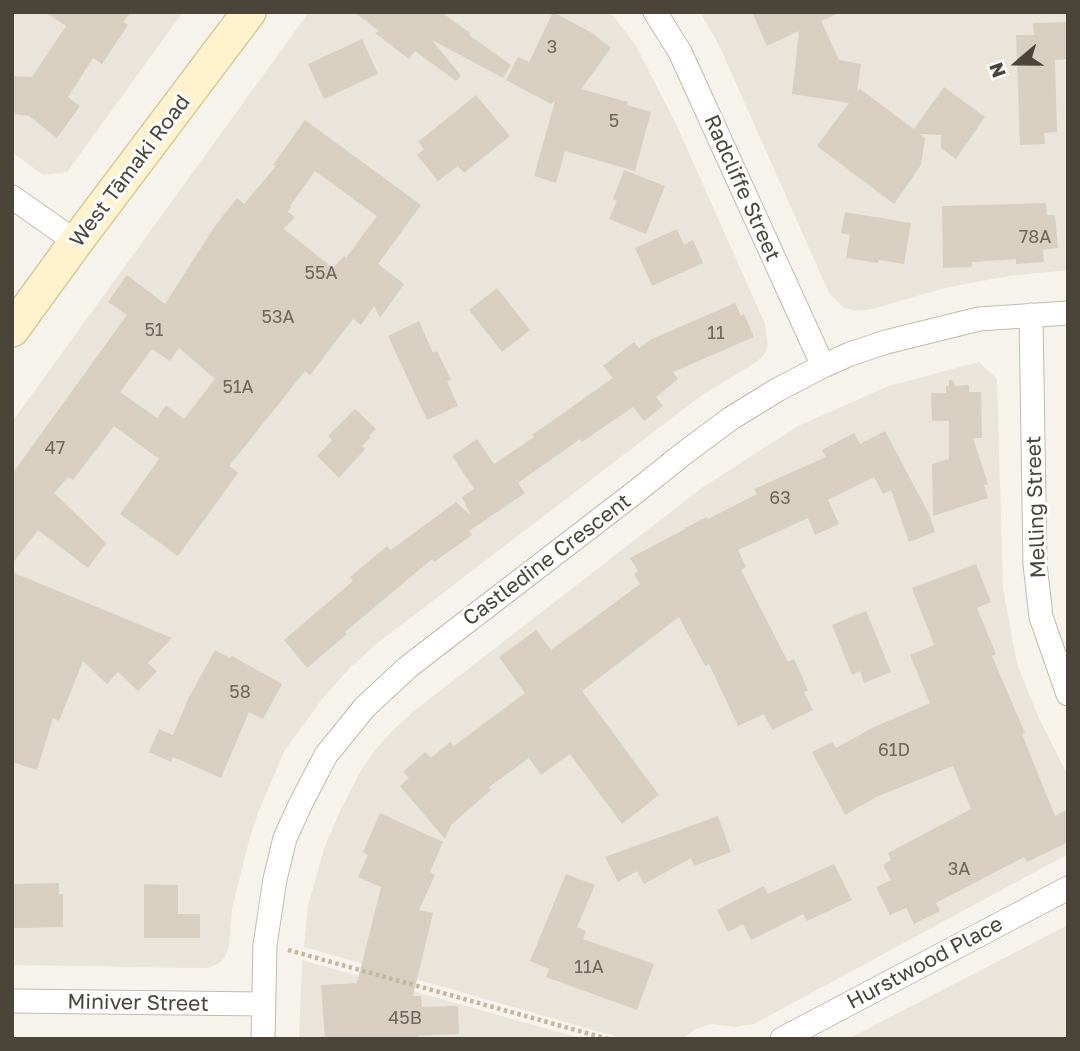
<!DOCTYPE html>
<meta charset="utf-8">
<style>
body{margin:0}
#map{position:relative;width:1080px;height:1051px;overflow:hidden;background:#f6f3ec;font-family:"Golos Text",sans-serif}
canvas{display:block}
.frame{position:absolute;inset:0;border:14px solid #4b4439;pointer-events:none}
.north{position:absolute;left:982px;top:28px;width:70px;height:70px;-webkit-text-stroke:5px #fff;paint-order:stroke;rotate:250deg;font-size:19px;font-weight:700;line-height:28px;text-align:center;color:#4b4439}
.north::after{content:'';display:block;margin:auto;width:24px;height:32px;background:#4b4439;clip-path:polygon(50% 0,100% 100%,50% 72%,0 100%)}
</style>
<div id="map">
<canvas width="1080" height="1051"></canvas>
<div class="frame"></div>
<div class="north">N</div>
</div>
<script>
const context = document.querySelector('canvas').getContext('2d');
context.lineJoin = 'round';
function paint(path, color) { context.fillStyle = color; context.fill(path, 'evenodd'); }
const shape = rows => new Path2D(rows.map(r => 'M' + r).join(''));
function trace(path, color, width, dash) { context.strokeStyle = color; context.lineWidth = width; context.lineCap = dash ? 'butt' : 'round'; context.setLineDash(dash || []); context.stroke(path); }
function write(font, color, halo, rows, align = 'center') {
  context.font = font + ' "Golos Text",sans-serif'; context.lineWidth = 6; context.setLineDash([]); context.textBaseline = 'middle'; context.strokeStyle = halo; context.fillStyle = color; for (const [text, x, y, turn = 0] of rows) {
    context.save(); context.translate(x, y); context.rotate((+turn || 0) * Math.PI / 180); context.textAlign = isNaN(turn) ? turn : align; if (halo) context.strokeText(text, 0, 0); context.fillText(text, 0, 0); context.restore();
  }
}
const residential = shape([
 [12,12,183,12,67,172,43,175,12,152],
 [309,12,610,12,635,44,678,128,765,324,768,345,764,355,755,363,702,395,375,645,349,669,323,698,285,750,259,810,250,837,232,909,229,946,225,957,218,964,208,968,12,965,12,422],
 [700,12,1068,12,1068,270,1009,276,945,288,872,309,856,311,844,308,829,293,718,43],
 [979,362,997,379,1003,588,1017,664,1038,716,1068,776,1068,854,754,1024,735,1027,711,1024,696,1029,681,1039,625,1039,304,947,308,906,324,849,339,813,360,772,375,750,391,732,414,711,703,487,800,425,889,386],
 [1068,925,1068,1039,848,1039],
 [302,960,584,1039,299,1039]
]);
const building = shape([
 [45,12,131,12,123,22,128,25,102,64,93,58,68,97,80,106,57,138,29,116,12,114,12,76,32,77,66,26],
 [354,12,441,12,470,33,469,35,511,65,503,78,432,40,461,76,456,81,415,51,409,59,375,33,379,31],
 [553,12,592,33,611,48,581,89,628,102,627,105,651,112,635,171,565,151,556,183,534,176,555,101,551,104,506,80,518,57,529,62],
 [752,12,841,12,821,21,839,60,861,64,857,92,860,89,914,129,944,87,985,117,956,159,941,148,941,135,919,134,925,138,921,165,894,204,817,146,849,103,792,94,799,31,767,46],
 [1068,22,1068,59,1055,60,1057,132,1044,133,1045,144,1020,145,1016,35,1034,35,1033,23],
 [362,39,378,74,324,99,308,64],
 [476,95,510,136,464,173,458,166,438,181,417,155,424,149,418,142],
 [305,120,421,205,378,264,404,284,380,318,374,306,361,325,353,319,310,375,305,371,229,466,238,473,178,556,120,514,159,459,114,426,73,480,68,477,54,493,106,543,88,568,38,530,12,564,12,474,127,315,108,302,127,275,165,304,215,226,237,198,244,204,276,166,273,165],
 [315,171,377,216,346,258,344,256,333,268,284,229,295,217,288,212,291,208,290,206],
 [179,348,215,379,184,419,166,405,157,418,120,392,152,349,170,361],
 [624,170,665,186,646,234,609,219,617,201,613,199],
 [1046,203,1047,215,1055,215,1058,248,1043,250,1044,262,1016,264,1016,259,972,262,972,267,943,268,942,206],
 [845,212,911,223,904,264,879,260,878,263,846,258,850,235,841,233],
 [677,229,684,245,693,240,703,263,652,286,635,248],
 [497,288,530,330,502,352,469,310],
 [735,303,741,316,744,314,754,337,673,372,678,379,656,397,663,406,644,421,633,407,582,442,580,439,518,483,525,493,469,531,472,535,434,562,432,559,345,632,347,634,307,668,284,640,353,581,350,577,387,546,391,550,456,502,471,516,462,497,474,489,452,456,477,439,494,464,534,437,532,435,613,378,603,366,634,342,639,348,652,339],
 [419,321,433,353,437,351,451,380,447,381,458,406,427,420,388,336],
 [949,380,953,380,955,386,969,385,969,392,981,392,982,438,973,438,988,484,984,485,988,498,933,516,932,464,949,459,949,421,932,421,931,393,946,393,946,386,949,386],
 [355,409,376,429,369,436,371,437,362,446,365,449,339,478,317,456,332,440,328,436],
 [885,431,929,514,935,532,909,542,891,490,883,494,874,477,828,500,839,524,815,535,808,518,738,550,746,567,741,570,788,662,794,659,808,690,804,692,813,710,772,730,764,714,738,726,709,664,705,666,679,617,582,691,659,795,622,824,570,754,541,775,529,758,489,787,491,790,451,825,445,839,400,786,409,778,403,772,425,752,431,758,450,742,454,746,525,693,499,657,536,630,551,650,640,584,634,574,638,571,630,558,685,529,685,528,707,517,708,519,757,494,754,489,826,457,822,450,854,433,860,444],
 [976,564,991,602,977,608,996,654,992,656,1025,733,1022,734,1055,816,1068,809,1068,842,1027,862,1024,857,936,903,940,911,914,924,906,908,890,915,876,887,891,880,883,865,891,860,888,853,971,809,953,766,876,797,845,815,812,752,832,742,836,748,874,727,930,703,910,655,934,645,912,588],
 [12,572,172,638,148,663,157,671,138,691,118,672,107,684,83,661,59,721,53,718,37,770,12,762],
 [866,611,891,672,864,683,860,671,852,675,832,625],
 [215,650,230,658,232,656,282,684,263,719,249,712,221,778,173,757,171,762,149,752,159,729,173,735,188,699],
 [380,813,443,842,430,872,435,875,419,910,433,913,413,996,421,996,422,1007,458,1006,459,1034,417,1036,417,1039,325,1039,321,985,357,983,381,887,358,877,368,855,363,852],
 [718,816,731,852,694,866,691,858,644,884,637,871,618,882,605,857],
 [834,864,852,900,807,921,803,914,751,940,743,924,728,932,717,910,764,886,768,894],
 [566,874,595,885,577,927,586,931,583,939,654,964,637,1010,546,977,549,969,530,961],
 [59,883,59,894,63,894,63,927,12,928,13,884],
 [144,884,178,885,178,914,200,914,200,938,144,938]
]);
const path = shape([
 [288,950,608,1039]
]);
const minor = shape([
 [655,12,680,52,823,366],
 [12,197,76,242],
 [1031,315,1035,564,1041,617,1068,694],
 [12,1001,263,1004],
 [263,1039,265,945,275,879,285,838,301,803,326,755,365,707,408,667,638,490,683,454,730,419,777,390,823,366,850,354,886,342,979,319,1068,313],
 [782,1039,1068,888]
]);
const secondary = shape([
 [12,330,76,242,249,12]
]);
const numberNames = [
 ["3",552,47],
 ["5",614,121],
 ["78A",1035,237],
 ["55A",321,273],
 ["53A",278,317],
 ["51",154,330],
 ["11",716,333],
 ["51A",238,387],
 ["47",55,448],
 ["63",780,498],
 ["58",240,692],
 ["61D",894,750],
 ["3A",959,869],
 ["11A",589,967],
 ["45B",405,1018]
];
const streetNames = [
 ["West Tāmaki Road",130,171,-53],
 ["Radcliffe Street",742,188,66],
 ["Melling Street",1036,507,-92],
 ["Castledine Crescent",547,560,-37],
 ["Hurstwood Place",925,963,-28],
 ["Miniver Street",138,1003,1]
];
paint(residential, '#eae5da');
paint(building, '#d8cfc1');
trace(minor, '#c2bbae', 25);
trace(secondary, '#d6c79b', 36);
trace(path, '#c4b79f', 4.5, [3.5, 3.5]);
trace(minor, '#fff', 23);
trace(secondary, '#fff3cd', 33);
write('18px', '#6e675b', null, numberNames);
write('21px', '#4b4439', '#fff', streetNames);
</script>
